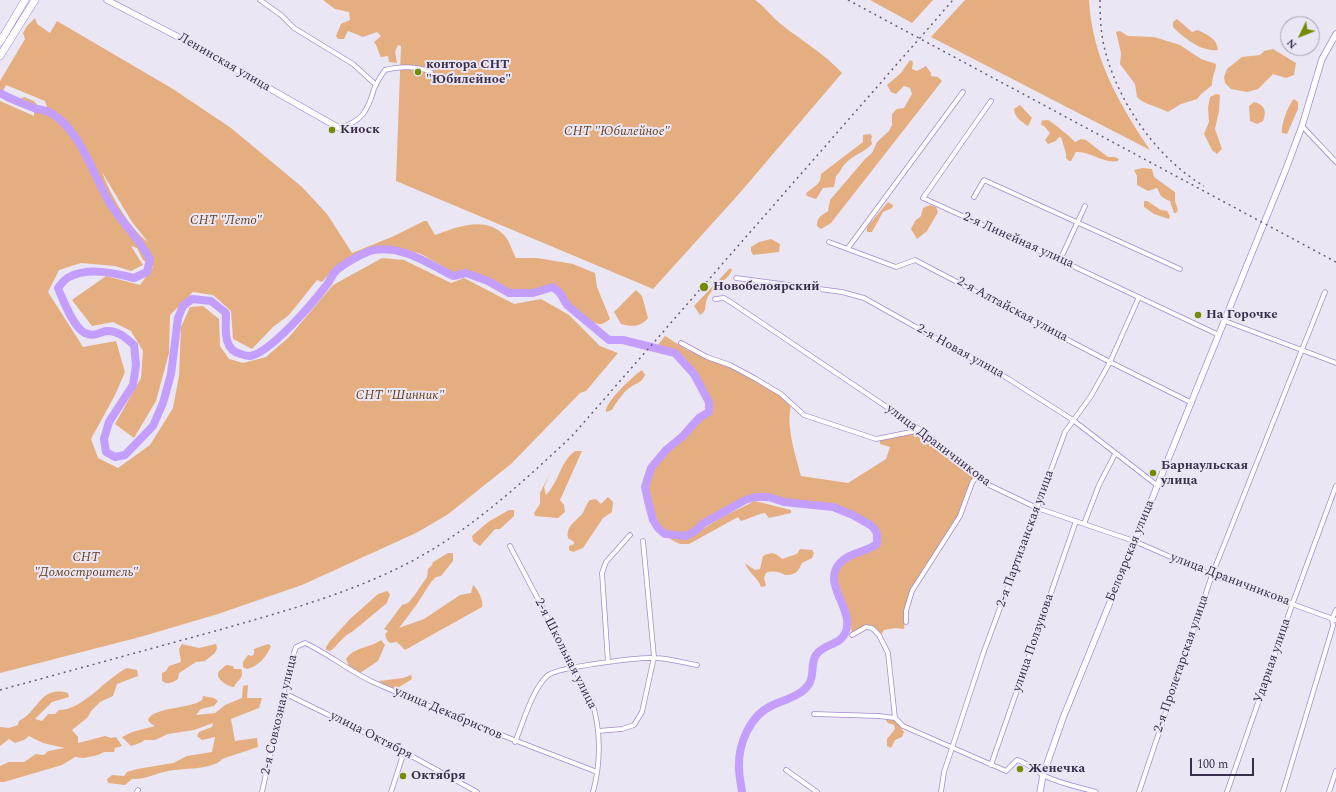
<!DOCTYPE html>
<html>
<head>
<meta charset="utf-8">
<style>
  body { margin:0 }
  #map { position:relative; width:1336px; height:792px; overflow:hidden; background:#ebe6f4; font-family:Spectral,serif }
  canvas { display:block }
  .north { position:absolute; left:1280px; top:16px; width:40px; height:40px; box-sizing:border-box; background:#ebe6f4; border:1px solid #a49db0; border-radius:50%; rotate:227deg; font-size:11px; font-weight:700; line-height:16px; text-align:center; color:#3a2f4b }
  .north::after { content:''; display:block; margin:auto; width:14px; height:18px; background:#738c02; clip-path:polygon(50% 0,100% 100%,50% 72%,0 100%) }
  .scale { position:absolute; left:1190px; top:758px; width:64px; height:18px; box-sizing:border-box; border:2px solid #3a2f4b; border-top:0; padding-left:5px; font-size:12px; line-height:14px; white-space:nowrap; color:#3a2f4b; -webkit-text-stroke:3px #ebe6f4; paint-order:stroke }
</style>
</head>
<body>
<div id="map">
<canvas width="1336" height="792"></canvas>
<div class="north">N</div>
<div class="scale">100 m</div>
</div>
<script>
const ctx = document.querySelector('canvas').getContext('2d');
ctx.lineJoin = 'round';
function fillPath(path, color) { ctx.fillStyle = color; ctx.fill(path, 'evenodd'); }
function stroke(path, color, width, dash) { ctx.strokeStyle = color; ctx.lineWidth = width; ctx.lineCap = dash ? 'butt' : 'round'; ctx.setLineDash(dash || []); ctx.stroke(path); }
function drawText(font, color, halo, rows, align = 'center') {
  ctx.font = font + ' Spectral,serif'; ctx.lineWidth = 4; ctx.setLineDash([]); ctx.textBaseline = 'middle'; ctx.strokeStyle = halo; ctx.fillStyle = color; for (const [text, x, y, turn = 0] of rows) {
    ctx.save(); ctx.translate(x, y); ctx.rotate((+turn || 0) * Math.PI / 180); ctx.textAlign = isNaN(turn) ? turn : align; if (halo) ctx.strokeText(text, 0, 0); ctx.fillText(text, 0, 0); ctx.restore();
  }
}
const green = new Path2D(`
  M323 0H755C765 7 772 17 782 25 802 41 825 54 842 73L738 195 653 289 396 181 401 46 398 45 395 52 397 63 389 62 388 56 381 57C378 52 378 47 374 42L381 36 377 32 363 37 348 31 344 39H338L336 36 341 24 350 20 349 12 335 9Z
  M870 0H933L912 23Z
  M965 0H1089C1092 57 1119 104 1150 150L931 37Z
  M35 18 37 24 50 33 57 21 173 89 231 128 302 187 327 214 352 253 394 236 424 221H427L435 235C457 227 486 215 505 236 510 242 512 251 516 258H537L573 264 595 273 597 287 610 319C606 322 602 325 598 324 588 321 574 312 567 305 562 300 559 293 553 287L533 293H509L488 281 466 273 453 272 421 254 401 248 379 246 331 272 322 282 317 280 289 315 273 327 252 349 233 339 231 311 213 295 193 292 170 315 169 353 156 401 134 438 115 424 141 378 143 351 131 331 113 322 92 326 72 300 106 276 140 285 153 267 143 260 137 248 131 246 143 265 131 271 115 266 81 263 59 270 48 292 83 347 116 341 125 372 115 395 91 439 98 458 118 468 150 445 173 408 179 376 181 327 190 307 203 306 219 319 220 346 229 359 243 363 266 357 289 337 333 285 382 258 404 260 451 283 464 278 514 304 541 299 569 315 600 346 618 353 586 391 580 393 511 464 447 515 416 533 302 585 218 614 140 637 0 673V101L34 116V112L6 101 4 98 10 94 20 99 24 97 34 101 39 107H47L45 101 6 85 0 97V81L25 39 23 33 27 26ZM102 172 132 222 148 242C129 228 110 194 102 172Z
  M1177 19 1192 32 1198 30C1207 35 1217 38 1218 50 1201 52 1184 38 1173 27V22Z
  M1120 31 1128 36 1154 37 1180 45 1201 59 1216 64C1216 72 1212 75 1212 85 1207 90 1201 93 1197 99L1181 104 1168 112C1157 106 1145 105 1137 97L1135 84 1120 64 1121 53 1116 32Z
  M1273 49 1296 63 1294 75 1286 78 1273 74 1258 89 1247 92 1231 89 1225 83 1224 77 1227 69 1242 57 1260 55 1264 51Z
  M910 60 913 62 912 69 917 71 926 66 931 73V76L938 77 942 81 831 223 821 229 817 226C817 217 821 216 828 211L830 200 865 159 872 153 877 142 889 131 892 125V114L897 109 904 108 912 94 910 88 904 86 896 94 891 92 887 85 901 73Z
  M1216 94 1220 95 1219 111 1215 129 1222 149 1217 154 1212 150 1204 134 1209 122 1208 108 1210 97Z
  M1294 99 1298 102V109L1287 134 1282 133C1281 125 1288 105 1294 99Z
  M1254 102C1265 105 1267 111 1263 121L1257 124 1250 121 1249 106Z
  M1020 105 1032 118 1028 126C1022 122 1014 117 1014 109Z
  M1042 120C1044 121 1046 120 1048 120 1051 121 1073 139 1075 142L1081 139 1086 140 1108 157H1115L1119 159 1118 161C1103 164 1091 151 1076 152L1071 161H1069L1066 158V153L1061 137 1058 138 1056 141 1048 144 1045 140 1050 133 1044 126 1041 125Z
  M870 134 872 136 871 140 872 144C865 152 853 155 846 163 841 167 841 172 836 176L834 187 823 188 816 199 807 196 806 193C814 186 821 185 821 174L863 142V135Z
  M1143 168 1152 169 1154 177 1175 192V201L1178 210 1176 213H1174L1170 201C1159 196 1162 197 1157 188L1148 191 1137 185V176L1134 170Z
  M1144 201H1147L1161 210 1167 211 1170 216 1169 219 1154 214 1144 207Z
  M888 202 893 205 892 208 883 212 872 232H867V227Z
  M930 205 936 207 938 212 927 231 917 239 911 229 915 221 921 216 923 208Z
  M771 239 780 244 779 252 753 255 751 251V247L759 242Z
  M730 268 732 270C728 281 712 286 707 299 704 306 708 310 700 315L694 306Z
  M636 290 642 296 648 318C641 327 632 327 621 324L614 312Z
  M665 336 687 350 730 365 756 379 791 404C786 428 795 453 801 476L848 483 886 459 890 447 880 444V439L921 430 976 477 964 507 912 591 906 611 904 629 895 628 884 630 881 635 866 627 852 635C851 628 850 620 847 614 839 594 824 571 848 556 857 551 868 551 877 544 877 537 878 532 873 527 867 520 841 509 832 507 823 506 814 507 805 506 785 503 765 493 746 500 732 505 718 515 706 522 699 526 694 534 686 536 682 537 669 535 665 534 655 530 643 495 646 485 649 472 656 461 665 451 671 444 710 412 710 408 710 395 693 373 686 362V359L677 351 658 345Z
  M642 370 645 375C641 384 635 383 628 389 624 392 614 405 612 410L606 412C604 403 634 375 642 370Z
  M575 451H582L560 500 564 505 565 512 558 518 535 516 534 513 540 504V493L550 473 544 487 546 495C559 482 560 462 575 451Z
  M608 497 613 502 612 512 603 518 583 548 573 552 569 550V546L574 544V542L568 538C566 526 575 522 582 514 585 510 586 504 590 500L596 499 601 504Z
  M755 501 791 510V513L769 518 765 513C756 514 750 519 741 521L738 517 689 544H680L670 539 675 537 687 539 722 517Z
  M509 510H514V516L500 529H495L480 546 473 541 472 536 488 522Z
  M800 549 812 550 814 553 812 558 802 563C798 572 795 575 785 575 780 572 772 570 766 573L764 578 766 586 761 587C758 577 748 573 745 563L755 570 760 569 763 556C771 552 775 552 782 559L797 554Z
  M448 553H453V561L441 576 436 577 431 582 417 604 399 628 424 619 460 595 471 593 473 585C478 589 484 601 482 607L405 650 397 642 390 643 387 640 385 634 388 631 384 629 402 605 408 603 414 596 427 577 428 569 432 565 433 562Z
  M387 591 390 594 387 603 352 632C342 636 338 646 330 651L326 650V647L330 641 350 619 378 594Z
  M381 640 385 645 378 661 360 673 349 666 346 659C354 647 370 648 381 640Z
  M182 644 199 648 216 644 217 648 215 653 205 661 196 662 179 673 178 679C172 683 168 685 162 681V673L166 671 169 666 181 662 179 649Z
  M268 644 271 646C267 656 258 667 247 669L243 667V662L248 655 252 656 254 654V649Z
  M226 665 233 666 234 669H241C245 678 237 680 234 687 229 687 217 680 218 674 218 671 224 667 226 665Z
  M127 668 137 670 138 676 117 684 113 696 100 702 91 711 88 717 72 730 78 737V743L105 736 111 738 116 737 122 746 115 748 114 752H104L98 755 84 758 75 757 62 765 4 782H0V766L9 762H24L36 754 44 755 48 751 65 748 43 743 29 736 24 740 15 743 9 739 0 746V727L9 728 18 725 19 721C39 711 40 685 68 693L69 697 52 702 35 719 42 721 48 714H55L59 710C83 710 105 679 127 668Z
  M411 675 412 679 396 689 382 684 379 681 403 678Z
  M248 685 247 698H262L259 708 231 719 235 741 257 738 258 747 222 759C214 770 182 768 168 771 156 773 145 780 132 779L125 785 108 783 107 779 112 775 124 776 127 772 137 769 173 763 187 756 212 752 215 737 202 740 197 736 199 732 212 727 213 723 194 730 168 734 155 740H145L140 743 131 746 122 737 132 732 155 726 150 723 148 720C152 707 191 709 202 700L203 696 214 698 218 701 214 706 201 709 196 715 215 713 225 705 242 698 243 686Z
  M889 718 895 720 904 732 902 737 895 740 891 748 887 746V739L895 729 894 725 888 723 885 719Z`);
const river = new Path2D(`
  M0 93C12 100 24 104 37 109 41 110 47 110 51 113 80 130 93 174 109 202 121 222 139 238 150 259L147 272 134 278C114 273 89 267 69 277 65 279 61 284 58 288 63 300 73 327 85 333 94 337 98 333 106 331 118 330 126 338 134 345L136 365 133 385 109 422 104 439 106 452 115 457 125 455 153 426 163 403 171 374 178 318 183 306 192 299 211 301 226 313C226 327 222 350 241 354 243 355 247 356 250 356 270 353 312 304 325 287 329 283 331 277 335 272 341 265 366 251 374 250 402 245 429 264 453 276L466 273 488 281 509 293H533L553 287 560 293 567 305 609 340H623L675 353 694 374 709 402V412L699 418 683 436 666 450 651 468 645 487 648 501 653 520 658 528 665 534 686 536 695 531 704 523 745 500 756 497H769L784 502 833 507 853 515 872 526 877 533V544C865 553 850 552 840 563 821 584 854 608 846 631 841 646 824 643 816 655 810 663 815 675 809 684 801 696 786 699 773 705 750 715 738 744 739 768 739 776 741 784 742 792`);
const street = new Path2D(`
  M260 0 281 15 294 28 353 64 376 85
  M991 101 923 198 1060 260 1219 335
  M1302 126 1336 162
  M339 128C362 122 368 110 374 89 376 83 381 76 385 70 398 66 418 66 431 72
  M974 197 984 180 1180 269
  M829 242 896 267 915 260 1110 362 1192 403
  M848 248 963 92
  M1060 260 1085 206
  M736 278 842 292 864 298 1007 378 1073 420 1158 486
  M715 299 724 298 738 307 921 430 952 454 976 477 989 485 1037 508 1134 541 1212 575 1336 620
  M1225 321 1336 363
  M681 343 707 357 730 365 756 379 781 394 804 415 876 439 921 430
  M1084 524 1099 485 1115 454
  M510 546 592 702C601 730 601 763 593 792
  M906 622V611L912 591 960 516 972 483 976 477
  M852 635 866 627 872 628 879 635 888 653 895 718
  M608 662 602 573 606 562 630 535
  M284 693 404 752 477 792
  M814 714 879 716 895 718 903 726 1006 771 1017 760C1029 763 1034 771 1045 776 1061 784 1079 787 1096 792
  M598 731 622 729 634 725 642 712 654 657 643 541
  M515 742C523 723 532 690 547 676 556 667 640 657 655 658 669 658 683 663 697 665
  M991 765 1076 521
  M786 770 817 792
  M137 792 138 790
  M262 792 290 664 296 647 305 643C329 654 349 671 373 682 447 715 522 743 597 772
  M391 792 404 752
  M941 792 944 772 983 654 1065 432 1091 396 1110 362 1139 297
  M1139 792 1212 575 1325 292
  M1227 792 1292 605 1336 486
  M1283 792 1333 626 1332 619 1336 610
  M1329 792 1336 771`);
const secondary = new Path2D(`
  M107 0 186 41 339 128
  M1040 792 1043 775 1063 718 1286 169 1302 126 1322 59 1336 34`);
const highway = new Path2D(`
  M0 42 25 0
  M0 56 35 0`);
const rail = new Path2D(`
  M848 0 1336 262
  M1100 0C1100 18 1101 37 1106 54 1120 105 1158 159 1204 186
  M0 690C73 670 146 650 219 630 285 611 352 593 414 560 473 528 523 482 572 436L953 0`);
const markers = [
  [418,72,4,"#738c02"],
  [332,130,4,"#738c02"],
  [704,287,5,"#738c02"],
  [1198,315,4,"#738c02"],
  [1153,473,4,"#738c02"],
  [1020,769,4,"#738c02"],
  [403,776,4,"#738c02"]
];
const streetNames = [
  ["Ленинская улица",224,63,30],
  ["2-я Линейная улица",1018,241,24],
  ["2-я Алтайская улица",1012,310,28],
  ["2-я Новая улица",960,352,29],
  ["улица Драничникова",938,446,37],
  ["2-я Партизанская улица",1026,539,-70],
  ["Белоярская улица",1131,551,-68],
  ["улица Драничникова",1230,580,21],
  ["улица Ползунова",1034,643,-71],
  ["2-я Школьная улица",565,654,63],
  ["Ударная улица",1273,661,-71],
  ["2-я Пролетарская улица",1182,664,-71],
  ["улица Декабристов",448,714,23],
  ["2-я Совхозная улица",280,715,-77],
  ["улица Октября",371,736,27]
];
const poiNames = [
  ["контора СНТ",426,65],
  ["\"Юбилейное\"",426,80],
  ["Киоск",340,130],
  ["Новобелоярский",713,287],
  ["На Горочке",1206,315],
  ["Барнаульская",1161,466],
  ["улица",1161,481],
  ["Женечка",1028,769],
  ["Октября",411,776]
];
const parkNames = [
  ["СНТ \"Юбилейное\"",617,132],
  ["СНТ \"Лето\"",226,221],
  ["СНТ \"Шинник\"",400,396],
  ["СНТ",86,558],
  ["\"Домостроитель\"",86,573]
];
fillPath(green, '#e5ae80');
stroke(river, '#c39efd', 8);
stroke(street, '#a48bcd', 5.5);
stroke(secondary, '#a48bcd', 7);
stroke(highway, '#a48bcd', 8);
stroke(street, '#fff', 4);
stroke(secondary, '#fff', 5.5);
stroke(highway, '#fff', 7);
stroke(rail, '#685f77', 1.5, [2, 4]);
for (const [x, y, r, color] of markers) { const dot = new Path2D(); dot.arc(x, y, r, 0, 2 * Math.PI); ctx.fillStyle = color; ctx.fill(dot); stroke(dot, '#ebe6f4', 1.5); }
drawText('13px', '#3a2f4b', '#ebe6f4', streetNames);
drawText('bold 13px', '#3a2f4b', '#ebe6f4', poiNames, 'left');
drawText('italic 13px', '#664323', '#ebe6f4', parkNames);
</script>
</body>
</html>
